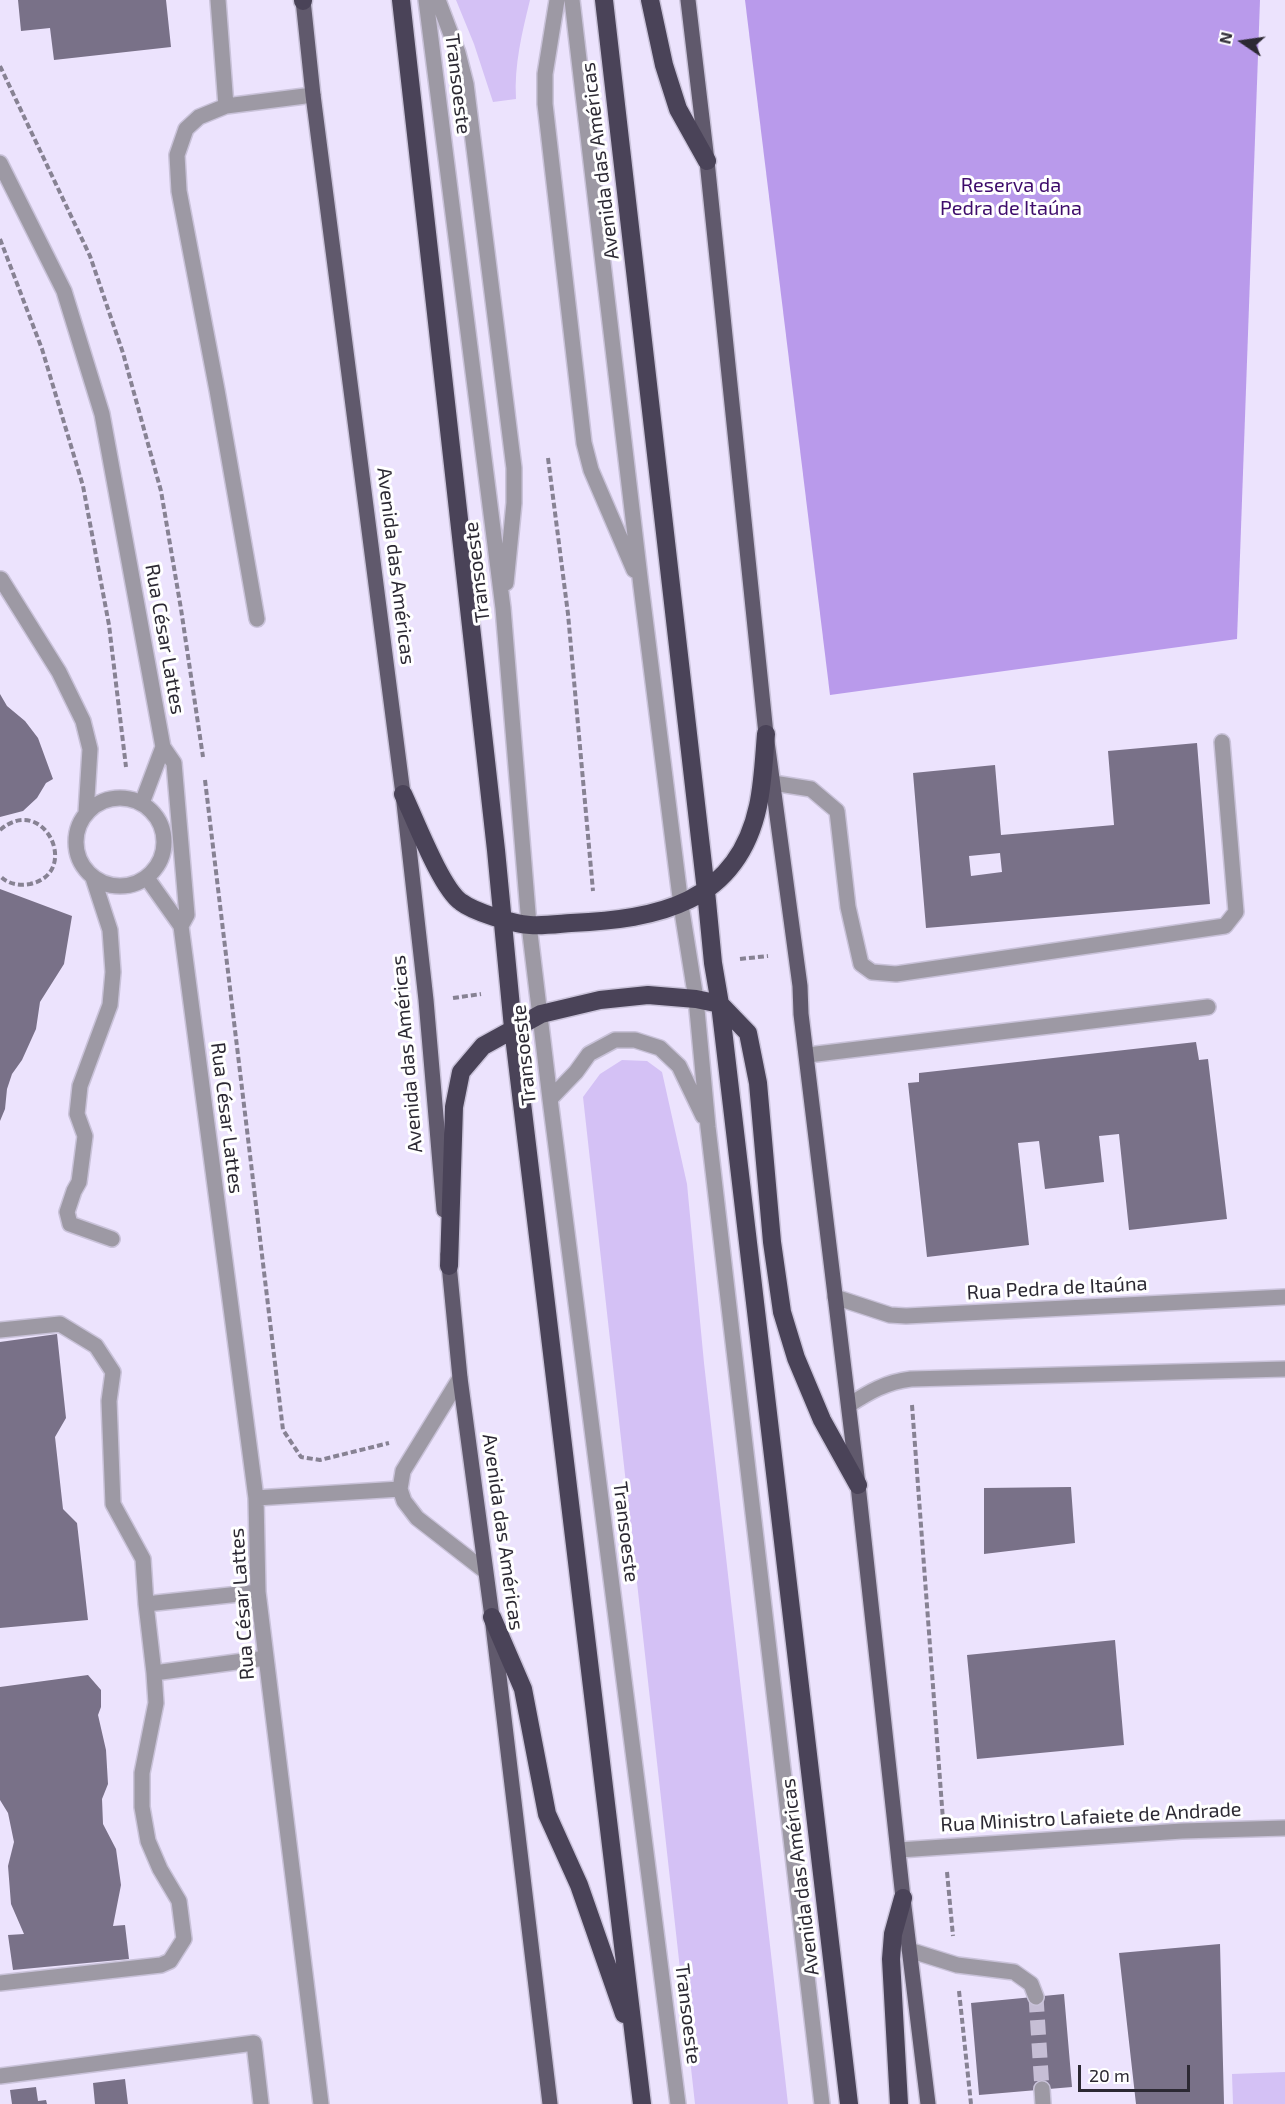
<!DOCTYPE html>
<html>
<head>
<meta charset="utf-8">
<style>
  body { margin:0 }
  #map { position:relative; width:1285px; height:2104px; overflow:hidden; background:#ece3fd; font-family:"Exo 2",sans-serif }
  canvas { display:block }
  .north { position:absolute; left:1213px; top:12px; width:60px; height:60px; -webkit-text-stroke:4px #fff; paint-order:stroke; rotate:283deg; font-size:16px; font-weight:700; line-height:24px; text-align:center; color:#2c2933 }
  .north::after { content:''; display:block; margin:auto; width:21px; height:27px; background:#2c2933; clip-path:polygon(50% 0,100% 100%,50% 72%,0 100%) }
  .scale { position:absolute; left:1078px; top:2065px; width:112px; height:27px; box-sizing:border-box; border:3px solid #2c2933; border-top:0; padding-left:8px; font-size:18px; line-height:21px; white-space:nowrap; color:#2c2933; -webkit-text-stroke:4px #fff; paint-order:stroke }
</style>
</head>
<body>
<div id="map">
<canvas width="1285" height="2104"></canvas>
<div class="north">N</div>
<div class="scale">20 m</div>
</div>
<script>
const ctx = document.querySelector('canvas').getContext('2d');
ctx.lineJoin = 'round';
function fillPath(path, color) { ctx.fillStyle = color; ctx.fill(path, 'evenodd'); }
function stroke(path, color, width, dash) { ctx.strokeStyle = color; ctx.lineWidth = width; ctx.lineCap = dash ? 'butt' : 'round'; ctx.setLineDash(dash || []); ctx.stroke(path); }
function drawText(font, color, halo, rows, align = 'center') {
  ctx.font = font + ' "Exo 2",sans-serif'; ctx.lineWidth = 6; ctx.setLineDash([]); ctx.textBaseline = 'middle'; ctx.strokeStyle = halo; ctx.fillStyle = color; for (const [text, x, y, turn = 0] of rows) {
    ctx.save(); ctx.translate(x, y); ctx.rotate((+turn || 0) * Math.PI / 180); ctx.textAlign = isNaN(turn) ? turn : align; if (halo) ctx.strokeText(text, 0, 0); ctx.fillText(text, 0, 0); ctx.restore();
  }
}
const green = new Path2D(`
  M456 0H530C522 33 514 65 516 99L493 102 474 44Z
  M622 1060 647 1061 662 1072 687 1184 704 1363 788 2104H695L583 1097 600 1074Z
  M1285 2072V2104H1233L1232 2074Z`);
const forest = new Path2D(`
  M745 0H1260L1237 639 830 695Z`);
const building = new Path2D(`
  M18 0H166L171 47 54 60 50 28 21 31Z
  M0 694 7 706 25 721 38 738 53 779 46 783 37 798 23 811 0 817Z
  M1197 743 1210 904 926 928 913 773 995 765 1001 835 1114 825 1108 751ZM1000 853 1002 872 971 876 969 856Z
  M0 889 72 916 64 964 40 1002 36 1029 22 1060 12 1074 7 1089 5 1109 0 1121Z
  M1196 1042 1199 1060 1208 1059 1227 1219 1129 1230 1119 1134 1099 1136 1104 1182 1045 1189 1039 1141 1018 1143 1029 1245 927 1257 908 1083 919 1082V1073Z
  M57 1334 66 1418 55 1437 63 1509 77 1523 88 1620 0 1628V1342Z
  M1071 1487 1075 1543 984 1554V1488Z
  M1115 1640 1124 1745 977 1759 967 1655Z
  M88 1675 101 1690V1707L98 1715 106 1750 108 1784 102 1799 103 1824 116 1849 121 1885 113 1926 125 1925 129 1959 13 1970 8 1935 24 1934 11 1904 8 1866 14 1842 8 1813 0 1800V1687Z
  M1220 1944 1224 2104H1136L1119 1953Z
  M1064 1994 1072 2087 979 2095 971 2003Z
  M125 2079 128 2104H95L93 2083Z
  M36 2087 38 2101 46 2100 47 2104H12L10 2090Z`);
const minorTunnel = new Path2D(`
  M1036 1997 1042 2089`);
const path = new Path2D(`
  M0 66 90 256 123 353 161 491 181 609 203 757
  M0 239 42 349 83 486 109 625 126 767
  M548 458 568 614 593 891
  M205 780 283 1430 301 1457 320 1460 389 1443
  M0 830C44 792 82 873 30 884 19 886 8 884 0 876
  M740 959 768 956
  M453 998 481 994
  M912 1405 943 1820
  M947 1872 953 1936
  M959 1991 971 2104`);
const minor = new Path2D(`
  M218 0 226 106
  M426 0 503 608 529 925 550 1099 678 2104
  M438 0 458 53 466 84 514 468V503L506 583
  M557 0 545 74V104L584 443 591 470 634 570
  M572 0 641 586 681 905 696 999 708 1127 822 2104
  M0 163 64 291 102 414 163 747 174 763 187 915 181 926 256 1498 258 1592 321 2104
  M1 579 59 672 83 721 90 749 86 813
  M257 619 217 390 179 191 177 155 186 129 199 117 226 106 313 95
  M773 783 811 789 837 811 848 907 861 964 872 972 896 974 1225 926 1236 912 1222 742
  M76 842a44 44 0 1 1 88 0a44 44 0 1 1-88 0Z
  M142 803 163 747
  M93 878 110 930 113 972 110 1005 80 1086 77 1114 85 1136 79 1182 74 1191 67 1212 70 1224 112 1239
  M147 878 181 926
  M808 1055 1208 1007
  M550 1099 576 1072 589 1054 615 1040H635L660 1048 679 1066 703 1116
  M835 1297 890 1315 906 1316 1285 1297
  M0 1330 60 1324 96 1346 113 1372 109 1401 113 1504 143 1559 146 1604
  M460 1378 403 1471 400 1489 404 1501 417 1518 485 1571
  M849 1405C869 1392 886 1382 911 1379L1285 1369
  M256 1498 400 1489
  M258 1592 146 1604 154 1673 266 1658
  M899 1850 1182 1831 1285 1828
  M909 1950 957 1965 1014 1972 1031 1984 1036 1997
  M0 1983 161 1965 170 1961 184 1939 179 1901 160 1869 148 1841 142 1807V1773L156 1703 154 1673
  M0 2076 254 2043 261 2104
  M1042 2089 1043 2104`);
const major = new Path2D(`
  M303 0 313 95 403 794 426 1000 444 1210
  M688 0 707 161 766 734 800 986 801 1014 858 1485 903 1898 928 2104
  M448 1254 460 1378 492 1617 550 2104`);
const highway = new Path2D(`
  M401 0 496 850 513 1028 642 2104
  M604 0 706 891 713 963 720 1004 849 2104
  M650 0 664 65 678 109 707 161
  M303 1V0
  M403 794C415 819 441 888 461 902 474 912 513 924 530 925 543 926 558 924 571 923 657 919 737 904 758 806 763 783 764 757 766 734
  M449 1266 454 1107 461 1072 483 1046 541 1014 600 1000 648 995 696 999 720 1004 748 1033 758 1083 772 1242 782 1312 796 1358 822 1420 858 1485
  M492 1617 523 1689 547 1814 579 1885 624 2014
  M899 2104 891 1959 893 1934 903 1898`);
const streetNames = [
  ["Transoeste",458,84,83],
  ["Avenida das Américas",600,161,-97],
  ["Avenida das Américas",396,566,83],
  ["Transoeste",477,572,-97],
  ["Rua César Lattes",165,639,80],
  ["Avenida das Américas",407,1054,-95],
  ["Transoeste",524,1055,-96],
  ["Rua César Lattes",227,1118,83],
  ["Rua Pedra de Itaúna",1057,1288,-3],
  ["Avenida das Américas",503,1532,82],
  ["Transoeste",626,1532,83],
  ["Rua César Lattes",242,1604,-94],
  ["Rua Ministro Lafaiete de Andrade",1091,1817,-3],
  ["Avenida das Américas",800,1877,-97],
  ["Transoeste",688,2014,83]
];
const parkNames = [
  ["Reserva da",1011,185],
  ["Pedra de Itaúna",1011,208]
];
fillPath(green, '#d4c1f5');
fillPath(forest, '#b99aeb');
fillPath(building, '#797188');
stroke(minorTunnel, '#c6bed5', 15, [15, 8]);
stroke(minor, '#c9c2d9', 18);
stroke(major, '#c9c2d9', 18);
stroke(highway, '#c9c2d9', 21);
stroke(path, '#878293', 4, [6, 3]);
stroke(minor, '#9d99a4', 15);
stroke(major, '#60596c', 15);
stroke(highway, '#4a4358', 18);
drawText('20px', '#2c2933', '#fff', streetNames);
drawText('20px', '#3e0c6b', '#fff', parkNames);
</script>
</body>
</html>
